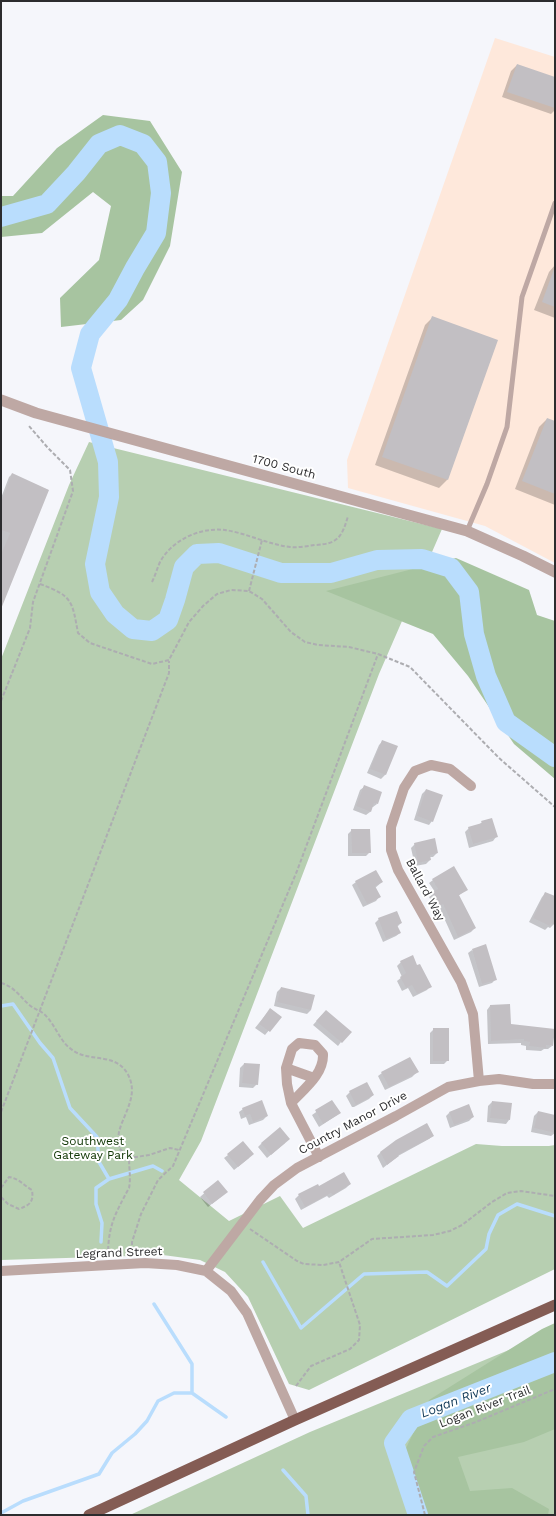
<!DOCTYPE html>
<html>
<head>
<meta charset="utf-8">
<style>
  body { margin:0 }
  #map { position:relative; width:556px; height:1516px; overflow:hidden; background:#f5f6fb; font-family:"Work Sans",sans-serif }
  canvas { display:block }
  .frame { position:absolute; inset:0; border:2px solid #2c2c2e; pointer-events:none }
</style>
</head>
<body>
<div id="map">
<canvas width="556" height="1516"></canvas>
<div class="frame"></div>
</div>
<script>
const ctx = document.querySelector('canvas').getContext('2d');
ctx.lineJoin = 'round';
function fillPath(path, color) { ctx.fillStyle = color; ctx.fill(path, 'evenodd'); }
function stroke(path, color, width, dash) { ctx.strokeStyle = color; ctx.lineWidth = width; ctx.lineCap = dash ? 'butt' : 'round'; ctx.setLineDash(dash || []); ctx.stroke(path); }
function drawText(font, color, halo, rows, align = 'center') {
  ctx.font = font + ' "Work Sans",sans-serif'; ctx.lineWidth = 4; ctx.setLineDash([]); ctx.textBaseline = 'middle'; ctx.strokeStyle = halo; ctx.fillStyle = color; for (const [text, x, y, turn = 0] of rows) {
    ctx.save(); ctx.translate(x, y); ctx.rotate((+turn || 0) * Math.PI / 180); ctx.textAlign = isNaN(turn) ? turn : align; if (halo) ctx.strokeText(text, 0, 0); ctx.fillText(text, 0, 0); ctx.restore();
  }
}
const industrial = new Path2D(`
  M495 38 555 57V563L485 526 348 488 347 460Z`);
const green = new Path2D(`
  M89 442 442 529 379 674 201 1141 179 1180 229 1221 280 1196 303 1228 476 1144 502 1146H549L555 1145V1269L309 1390 289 1384 248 1297 225 1272 200 1260 163 1255 1 1260V659L69 485Z
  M555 1331V1515H130L310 1432Z`);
const forest = new Path2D(`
  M103 115 150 121 182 172 170 246 143 300 121 320 61 327 60 298 99 260 111 206 93 192 42 233 1 237V196H13L57 148Z
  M456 558 529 590 537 615 555 621V779L514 744 468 676 433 634 326 591Z
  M555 1323V1429L524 1442 458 1457 470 1491 512 1488 549 1509 548 1515H412L396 1469 429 1400 542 1329Z`);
const shadow = new Path2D(`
  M517 65 555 78V110L551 114 502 97 511 71Z
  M555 265V318L534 310 549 272Z
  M433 317 447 480 439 488 375 465 425 325Z
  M547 419 555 422V505L515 489 539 427Z
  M12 474 48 490 1 605V498L9 477Z
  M383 741 396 747 385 775 381 779 367 773 379 745Z
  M364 787 377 804 373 807H372L370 812 366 815 353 810 360 790Z
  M426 790 432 821 429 825 414 820 422 794Z
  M482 822 496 837 493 841 469 848 465 832 469 828 478 826Z
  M352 830 370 852 366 856H348V834Z
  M415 844 437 853 433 857H430V860L426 864 415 866 411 848Z
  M433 880 466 890 458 896 475 928 471 932 454 940 439 907 436 909 429 897 435 892 429 883Z
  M356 882H382L375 888 379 897 376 901 363 907 352 885Z
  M546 893 555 897V923L550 928 548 927 545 930 529 922 542 897Z
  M379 919 401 923 397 927 400 933 396 936 383 942 375 923Z
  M472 950 496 979 492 983 479 987 468 953Z
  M401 962 416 966 430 986 427 990 413 997 408 988 402 991 397 981 402 977 397 966Z
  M281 988 311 1010 307 1014 274 1006 277 992Z
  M490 1006 510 1025 552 1046 548 1049H544L541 1051 526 1050V1046L521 1045V1043L488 1044 487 1010Z
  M267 1013 280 1017 265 1035 255 1028Z
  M322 1015 341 1042 338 1046 313 1025Z
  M434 1029 448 1060 444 1064H430V1033Z
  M244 1064 257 1084 253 1088 239 1087 240 1068Z
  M382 1073H416L412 1077 385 1090 378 1076Z
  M350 1092 373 1095 369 1099 354 1107H352L346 1096Z
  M332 1101 340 1113 319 1127 312 1115Z
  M492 1102 509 1120 506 1124 487 1122 488 1106Z
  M243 1109 267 1116 263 1120 249 1125 246 1117 241 1119 239 1112Z
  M538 1112 555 1116V1133L551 1136 531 1132 534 1116Z
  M449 1113 473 1117 469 1121 450 1128 446 1116Z
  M433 1136 429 1139 398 1156 383 1168 377 1156 381 1152Z
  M262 1143H285L267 1158 258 1147Z
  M228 1155 249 1158 234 1170 224 1158Z
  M218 1181 223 1195 208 1207 200 1197Z
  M350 1184 346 1188 329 1198 327 1196 301 1210 295 1199 299 1195 319 1187Z`);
const stream = new Path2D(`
  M1 1006 13 1004 40 1043 53 1058 70 1108 97 1137 99 1162 109 1179 96 1188V1204L102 1223 101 1242
  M109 1179 153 1166 162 1171
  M263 1262 301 1328 364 1274 427 1272 447 1286 486 1249 489 1234 498 1215 517 1204 555 1216
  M154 1304 192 1364V1393
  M283 1470 306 1496 308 1515
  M1 1513 23 1501 99 1474 112 1453 135 1434 147 1421 158 1401 174 1393H192L226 1417`);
const river = new Path2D(`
  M1 217 47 204 76 173 99 144 120 135 143 144 157 162 161 193 156 233 135 268 118 300 90 334 81 368 108 462 109 497 95 564 100 592 115 614 133 629 152 631 168 620 175 600 184 567 197 554 219 553 281 573H331L377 560 422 559 451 568 469 592 474 634 486 676 506 722 555 757
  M418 1515 394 1443 411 1419 555 1362`);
const building = new Path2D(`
  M517 64 555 77V108L507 92Z
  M554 269H555V307L542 302Z
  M432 316 498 340 448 480 382 457Z
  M547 418 555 421V494L522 481Z
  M12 473 49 490 1 609V554L10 533 1 530V502Z
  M382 740 398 746 386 775 370 769Z
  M364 785 382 792 378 804 374 803 371 812 356 806Z
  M426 789 443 795 433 822 417 816Z
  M492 818 498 837 473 844 468 827 482 823 481 821Z
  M351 829H370L371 853H352Z
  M435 838 438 853 430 855 431 860 418 863 414 843Z
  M454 866 468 890 459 895 476 928 458 937 443 904 440 906 432 892 438 889 432 879Z
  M376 870 383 882 375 886 381 897 367 904 355 881Z
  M545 892 555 896V925L551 923 550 926 533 918Z
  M397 911 402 923 397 925 401 933 386 939 378 918Z
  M486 944 497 980 482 984 472 949Z
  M413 955 417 965 420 964 432 987 417 994 412 985 406 988 400 977 406 973 400 961Z
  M281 987 315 995 311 1010 277 1002Z
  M510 1004 511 1024 555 1029 553 1046 546 1045V1048L529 1046 530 1042 524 1041V1039L491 1041 490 1005Z
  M270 1008 282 1017 270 1032 259 1024Z
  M326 1010 352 1032 342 1043 316 1021Z
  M433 1028H449V1061H433Z
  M410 1057 419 1072 389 1087 381 1072Z
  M244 1063 260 1064 258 1085 242 1083Z
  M367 1082 374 1095 356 1105 349 1091Z
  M262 1100 268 1116 253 1122 250 1114 245 1116 242 1108Z
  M332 1100 341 1113 323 1124 315 1110Z
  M492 1101 512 1103 510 1120 490 1118Z
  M469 1104 474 1117 454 1125 449 1112Z
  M538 1111 555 1115V1133L534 1128Z
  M427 1123 434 1136 398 1155 399 1156 387 1165 380 1152 396 1140Z
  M280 1127 290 1139 271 1155 261 1143Z
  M243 1141 254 1154 238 1167 227 1154Z
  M344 1172 351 1184 333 1195 331 1193 305 1207 298 1194 318 1184 319 1186Z
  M218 1180 228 1192 212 1204 203 1192Z`);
const path = new Path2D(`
  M152 582C155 576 157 569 160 562 172 540 200 527 225 530 246 533 270 545 290 547 298 548 307 546 315 545 338 544 342 537 348 516
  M40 584C73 596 72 601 78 633L90 643 152 664 169 660 189 622 203 606 217 594 231 590 249 591 262 599 291 632 305 642 318 645 349 647 378 654 410 667 499 758 555 807
  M249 591 262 540
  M1 701 30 628 33 602 73 491 70 470 48 448 29 426
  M1 983C16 987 21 999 32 1007 37 1010 43 1012 47 1017 56 1027 60 1041 71 1049 89 1064 119 1050 130 1079 137 1098 123 1115 119 1132 118 1137 119 1143 119 1148L129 1158 149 1155 170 1148 179 1150
  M1 1112 169 673V661
  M1 1188 9 1177C20 1179 23 1185 32 1190 34 1203 29 1205 19 1209L8 1204 1 1197
  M250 1229 297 1261 304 1264 323 1265 339 1262 372 1239 433 1235 450 1231 462 1225 492 1202 507 1193 521 1191 555 1196
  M132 1251V1242L141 1214 158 1180 173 1166 297 871 378 654
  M108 1256C108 1226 115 1214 129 1188 131 1179 129 1168 129 1158
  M296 1386 311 1366 350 1349 359 1340 360 1325 339 1262
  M425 1515 414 1472 424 1446 433 1437 476 1422 555 1389`);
const service = new Path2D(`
  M467 531 487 484 507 427 522 297 555 203`);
const minor = new Path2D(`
  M471 786 450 769 431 765 415 771 404 788 391 827V850L398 870 461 982 473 1014 479 1081
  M286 1068 314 1078
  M291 1103 287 1084 286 1068 292 1049 299 1043 315 1045 323 1054C324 1074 304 1089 291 1103L319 1157
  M1 1271 145 1263 177 1265 206 1271 231 1291 247 1313 295 1420
  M206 1271 260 1200 274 1185 297 1168 396 1116 448 1087 479 1081 499 1079 533 1084H555`);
const tertiary = new Path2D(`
  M1 400 36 413 467 531 523 556 555 572`);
const trunk = new Path2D(`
  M89 1515 295 1420 555 1305`);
const streetNames = [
  ["1700 South",284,467,15],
  ["Ballard Way",425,890,62],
  ["Country Manor Drive",353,1123,-28],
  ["Legrand Street",119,1253,-2],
  ["Logan River Trail",485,1407,-21]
];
const parkNames = [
  ["Southwest",93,1141],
  ["Gateway Park",93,1155]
];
const waterNames = [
  ["Logan River",456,1401,-21]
];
fillPath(industrial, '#fee8db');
fillPath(green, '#b7cfb1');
fillPath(forest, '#a7c4a0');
fillPath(shadow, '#0003');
stroke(stream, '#b9ddfd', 3.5);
stroke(river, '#b9ddfd', 20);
fillPath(building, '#c2bfc3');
stroke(path, '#adadb1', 2, [4, 2]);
stroke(service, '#bea8a4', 5);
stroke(minor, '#bea8a4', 10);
stroke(tertiary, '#bea8a4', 11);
stroke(trunk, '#845c54', 11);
drawText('12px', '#2c2c2e', '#fff', streetNames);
drawText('12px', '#0d3401', '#fff', parkNames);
drawText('italic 13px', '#103958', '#fff', waterNames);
</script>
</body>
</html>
